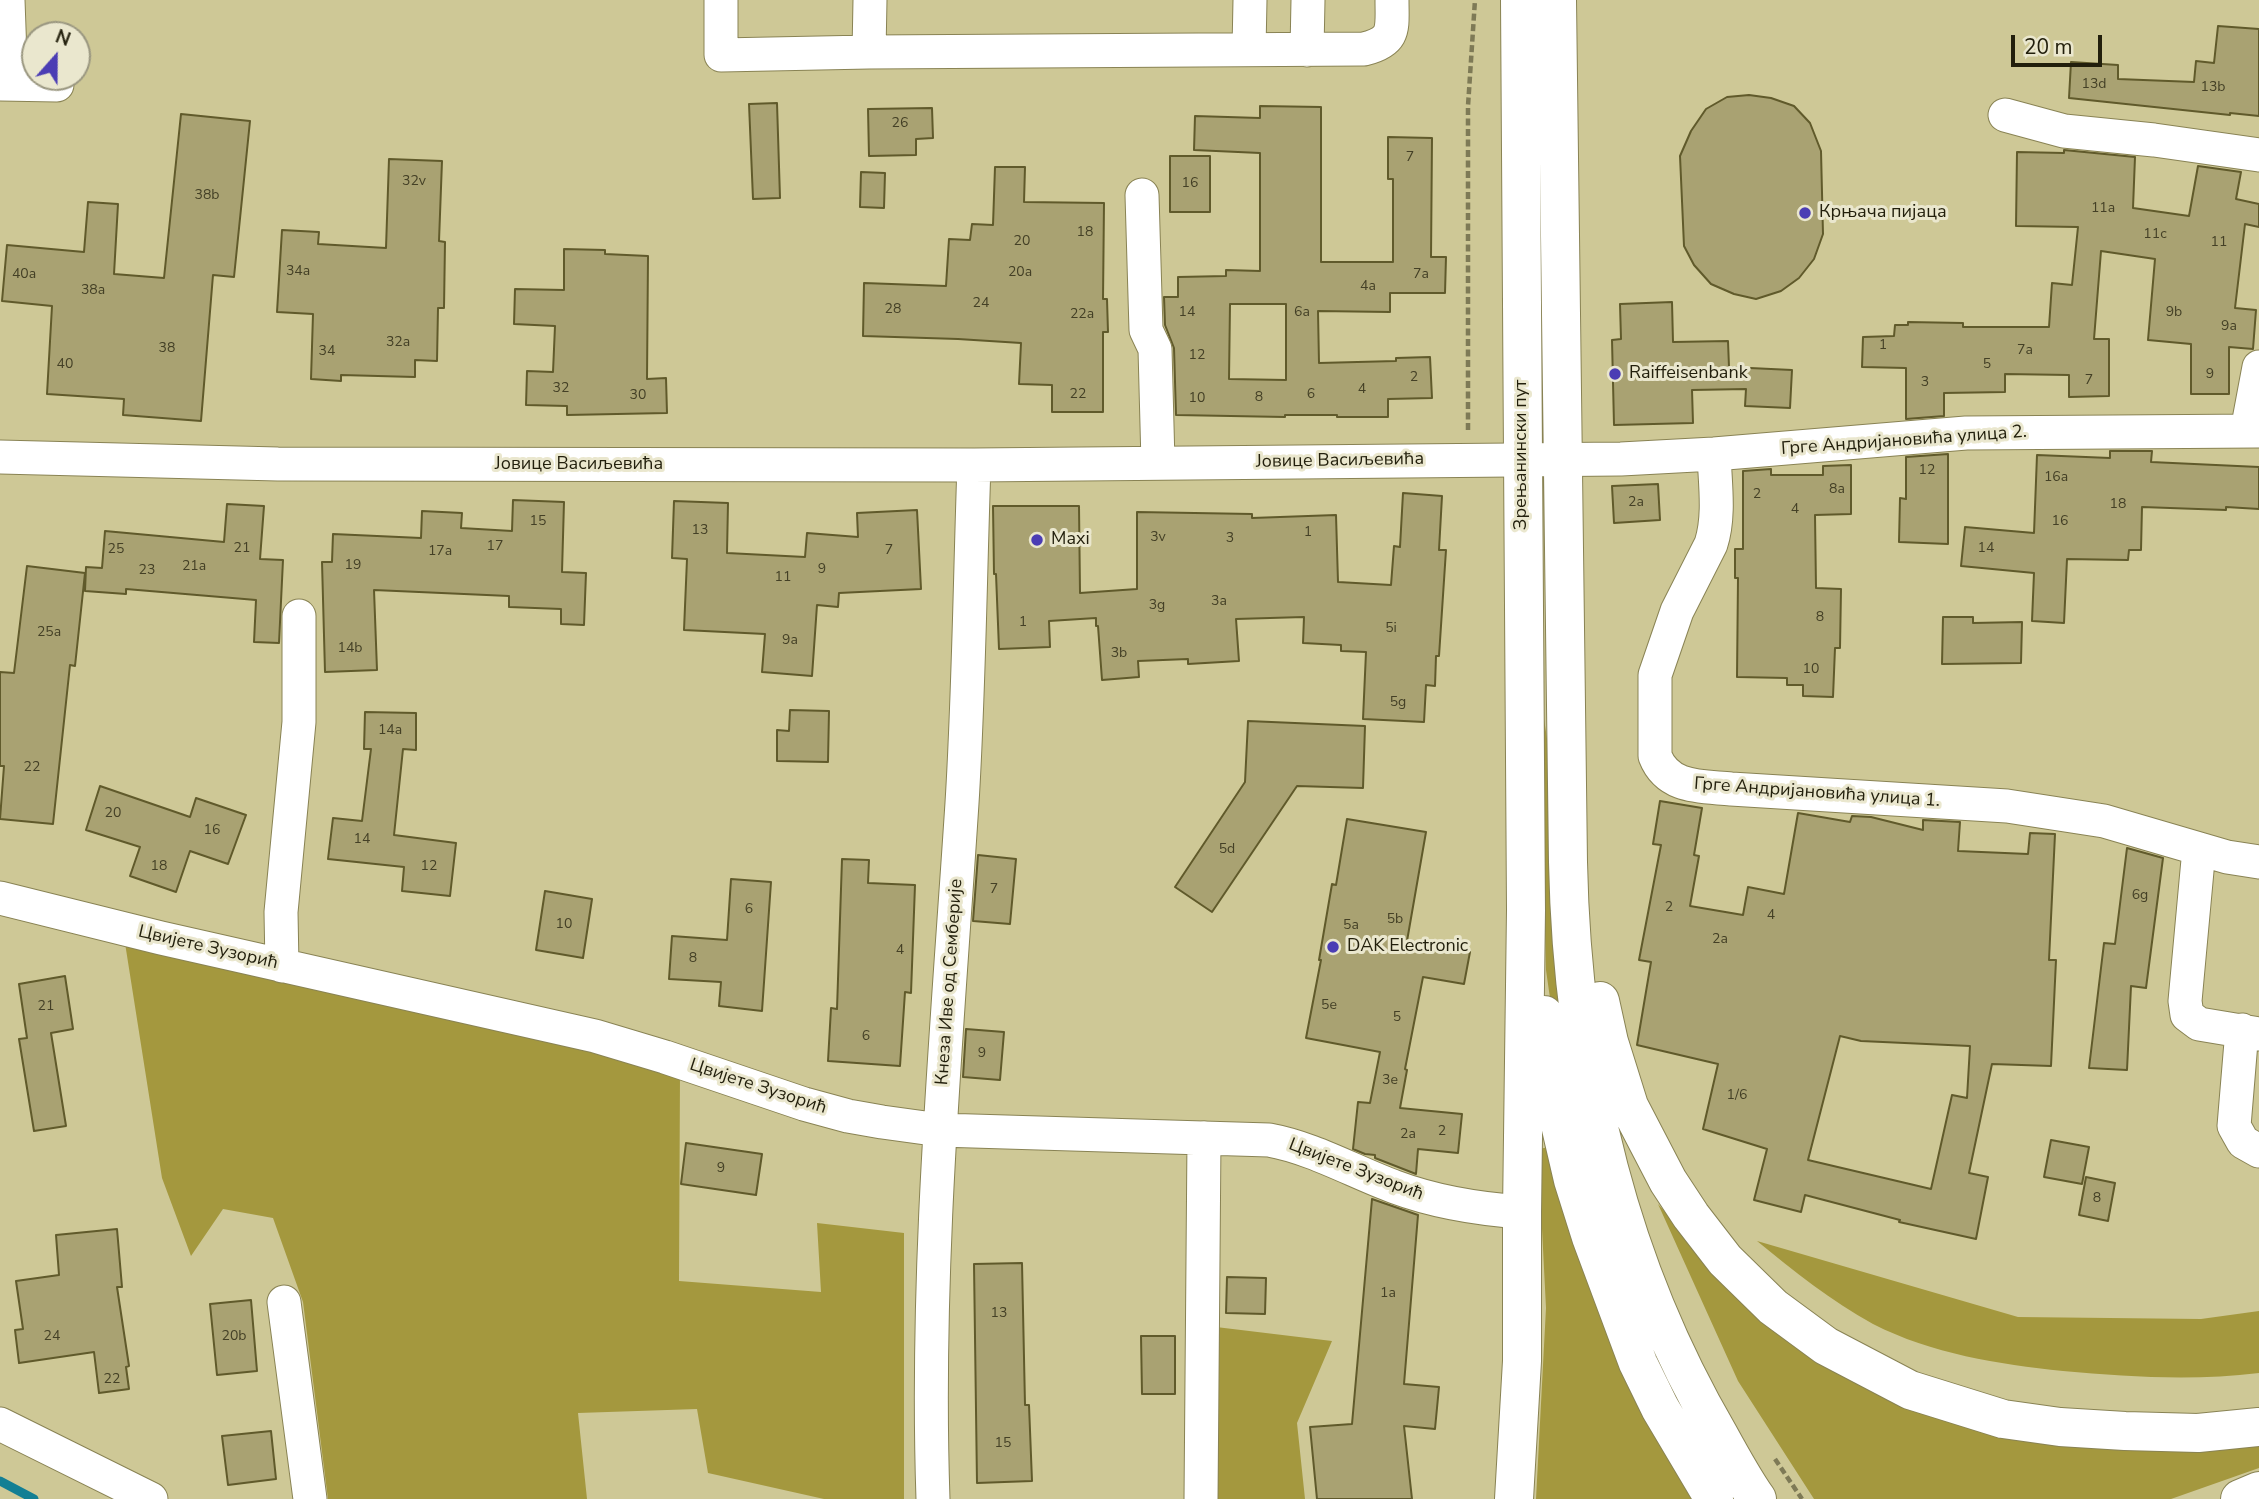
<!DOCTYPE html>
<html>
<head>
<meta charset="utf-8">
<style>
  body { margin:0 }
  #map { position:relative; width:2259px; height:1499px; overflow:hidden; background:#cec896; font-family:"Nunito Sans",sans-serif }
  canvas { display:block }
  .north { position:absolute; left:21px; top:21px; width:70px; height:70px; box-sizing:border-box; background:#eae7ce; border:2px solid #9a9780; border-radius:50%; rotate:21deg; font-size:19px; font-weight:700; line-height:28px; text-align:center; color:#221f0c }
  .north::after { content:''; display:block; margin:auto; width:24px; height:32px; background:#4b3db4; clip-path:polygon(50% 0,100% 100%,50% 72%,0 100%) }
  .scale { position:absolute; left:2011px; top:35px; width:91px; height:32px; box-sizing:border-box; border:4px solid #221f0c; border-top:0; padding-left:9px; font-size:21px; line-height:24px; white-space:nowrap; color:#221f0c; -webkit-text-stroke:5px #eae7ce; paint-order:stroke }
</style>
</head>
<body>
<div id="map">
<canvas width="2259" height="1499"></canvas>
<div class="north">N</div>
<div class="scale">20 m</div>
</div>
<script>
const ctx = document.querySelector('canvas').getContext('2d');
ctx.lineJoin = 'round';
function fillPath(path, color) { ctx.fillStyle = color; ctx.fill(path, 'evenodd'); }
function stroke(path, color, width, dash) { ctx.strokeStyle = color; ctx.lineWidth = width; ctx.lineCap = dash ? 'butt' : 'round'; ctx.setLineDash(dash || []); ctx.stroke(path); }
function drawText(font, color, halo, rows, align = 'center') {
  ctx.font = font + ' "Nunito Sans",sans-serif'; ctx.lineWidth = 6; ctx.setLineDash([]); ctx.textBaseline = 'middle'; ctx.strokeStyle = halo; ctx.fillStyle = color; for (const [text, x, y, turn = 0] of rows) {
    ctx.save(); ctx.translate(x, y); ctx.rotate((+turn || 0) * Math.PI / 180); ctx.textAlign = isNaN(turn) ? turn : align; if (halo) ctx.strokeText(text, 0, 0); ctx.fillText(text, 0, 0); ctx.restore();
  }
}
const green = new Path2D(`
  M1544 719 1548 745 1558 969 1737 1499H1729L1642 1341 1554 1026 1546 970 1540 737Z
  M125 943 680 1073 679 1281 821 1292 817 1223 904 1233V1499H824L708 1473 697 1409 578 1413 587 1499H328L303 1302 273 1218 223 1209 191 1256 162 1178Z
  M1550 1147 1694 1499H1536L1546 1308 1538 1149Z
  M1658 1204 1759 1316 1895 1400 2259 1444V1468L2171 1499H1814L1738 1381Z
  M1757 1241 2018 1317 2201 1319 2259 1311V1373C2194 1381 2128 1377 2063 1371 1998 1364 1932 1354 1873 1324 1831 1301 1794 1271 1757 1241Z
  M1216 1327 1332 1341 1297 1423 1305 1499H1213Z`);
const stream = new Path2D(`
  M0 1481 34 1499`);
const building = new Path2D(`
  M2218 26 2259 29V116L2230 113V115L2069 98 2071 62 2118 65V79L2194 82 2196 61 2214 63Z
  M1749 95 1771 98 1794 106 1810 123 1821 151 1823 234 1814 259 1799 278 1781 291 1756 299 1734 294 1711 284 1694 265 1684 246 1680 156 1691 131 1706 109 1727 97Z
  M777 103 780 198 753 199 749 104Z
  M1260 106 1321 107V262H1393V179H1388V137L1432 138 1431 257H1446L1445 293H1390V312L1318 311 1319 363 1396 361V358L1430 357 1432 398 1388 399V417H1337V415H1285V417L1176 415 1174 348 1165 325 1164 297H1178V277L1226 276V270L1260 271V153L1194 150 1195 116 1260 118ZM1230 304H1286V380L1229 379Z
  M932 108 933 138 916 139V155L869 156 868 109Z
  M181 114 250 121 234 277 213 275 201 421 123 415 124 399 47 394 52 306 2 301 7 245 84 252 88 202 118 204 114 274 164 278Z
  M2064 150 2135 157 2133 208 2189 216 2198 166 2241 172 2236 199 2259 204V227L2245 224 2235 308 2256 310 2253 349 2229 347V394H2191V344L2148 340 2155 259 2101 251 2094 339H2109V396L2069 397V375L2005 374V392L1944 393V416L1906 419V368L1862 367 1863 337 1894 336 1895 325H1908V322L1963 323V327H2049L2052 283 2072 285 2078 227 2016 226 2017 152 2064 153Z
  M1170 156H1210V212H1170Z
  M389 159 442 161 439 241 445 242 444 308H438L437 361 415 360V377L341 375V381L311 379 313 314 277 312 282 230 319 232 318 244 386 248Z
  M995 167H1025L1024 202 1104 203 1103 299H1107L1108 332H1103V412H1052V385L1019 384 1021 343 958 339 863 336 864 283 946 286 949 239 970 240 972 224 993 225Z
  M861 172 885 173 884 208 860 207Z
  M564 249 605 250V254L648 256 647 379 666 378 667 413 567 415V406L526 405 527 371 553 372 555 326 514 324 515 289 564 290Z
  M1672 302 1673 342 1728 341 1729 367 1792 370 1790 408 1745 406 1746 389 1692 390 1693 423 1614 425 1612 340 1621 339 1620 304Z
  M2110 451H2152L2151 462 2259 467V509L2226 507V510L2142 507 2141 550H2129L2128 560 2067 559 2064 623 2032 621 2034 573 1961 566 1965 527 2034 533 2037 455 2110 458Z
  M1948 454V544L1899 542 1900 498 1906 499V457Z
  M1851 465V514L1815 515 1816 588 1841 589 1840 648H1835L1833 697 1803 696V685H1787V678L1737 677 1738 578H1735V549H1743V471L1771 469V475H1823V466Z
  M1658 484 1660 520 1614 523 1612 486Z
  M1403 493 1442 496 1439 550H1446L1439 656H1436L1435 686 1426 685 1424 722 1363 719 1366 652 1341 651V645L1303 643 1304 617 1236 619 1239 661 1188 664V659L1138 661 1139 677 1102 680 1098 626H1096V618L1049 621 1050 647 999 649 996 574H994L993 506H1079L1080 593 1137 589V512L1252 514V518L1336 515 1338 582 1391 585 1394 546 1400 547Z
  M513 500 564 502 562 572 586 573 584 625 561 624V609L509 607V596L374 590 377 670 325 672 322 562H332L333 534 421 538 422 511 462 513 461 528 512 531Z
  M674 501 728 503 727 553 805 557 807 533 858 537 857 513 917 510 921 589 839 593 838 607 817 605 812 676 762 672 765 634 684 630 687 559 672 558Z
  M227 504 264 506 260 559 283 560 279 643 254 642 256 600 126 589V594L85 591 86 567 102 568 105 531 224 542Z
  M27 566 85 573 75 666 70 665 53 824 0 819 4 766H0V672L14 673Z
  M1943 617H1973V623L2022 622 2021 663 1942 664Z
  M790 710 829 711 828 762 777 761V730L789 731Z
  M365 712 416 713V750L403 749 394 835 456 843 450 896 402 891 404 867 328 859 333 818 362 821 371 749H364Z
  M1248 721 1365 726 1363 788 1297 786 1212 912 1175 887 1245 782Z
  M100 786 190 817 196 798 246 815 228 864 190 851 176 892 130 876 140 847 86 830Z
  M1660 801 1702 808 1694 855 1699 856 1690 906 1743 915 1748 887 1784 894 1798 813 1850 822 1852 816 1871 817 1923 830V820L1960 822 1958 851 2028 854 2030 833 2055 834 2049 960H2056L2051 1066 1992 1064 1969 1173 1988 1177 1976 1239 1899 1222 1900 1220 1805 1195 1801 1212 1754 1200 1767 1149 1703 1129 1718 1064 1637 1045 1651 962 1639 960 1661 845 1653 844ZM1840 1036 1861 1041 1970 1046 1967 1098 1952 1095 1931 1189 1808 1160Z
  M1347 819 1426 832 1407 941 1470 952 1464 984 1423 977 1405 1069 1407 1070 1400 1108 1462 1114 1458 1153 1418 1149 1416 1174 1375 1158V1155L1365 1154 1353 1149 1358 1102 1370 1103 1380 1052 1306 1038 1321 960H1319L1332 884 1336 885Z
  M2127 848 2163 858 2146 988 2131 986 2127 1070 2089 1068 2104 943 2115 944Z
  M978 855 1016 859 1010 924 973 921Z
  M842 859 869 860 868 883 915 885 911 993 905 992 900 1066 828 1061 831 1008 837 1009Z
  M731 879 771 882 762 1011 719 1006 721 982 669 979 672 936 727 940Z
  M545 891 592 899 583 958 536 950Z
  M65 976 73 1029 51 1033 66 1126 34 1131 19 1039 27 1038 19 984Z
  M966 1029 1004 1032 1000 1080 963 1077Z
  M2051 1140 2089 1147 2082 1184 2044 1177Z
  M686 1143 762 1154 756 1195 681 1184Z
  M2086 1177 2115 1183 2108 1221 2079 1215Z
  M1372 1199 1418 1215 1404 1384 1439 1387 1435 1429 1404 1426 1412 1499H1317L1310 1427 1352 1424Z
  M117 1229 122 1287H117L129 1366 126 1367 129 1389 99 1393 94 1352 19 1363 15 1330 23 1329 16 1281 59 1275 56 1235Z
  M1022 1263 1025 1405H1029L1032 1481 977 1483 974 1264Z
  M1227 1277 1266 1278 1265 1314 1226 1313Z
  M251 1300 257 1371 217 1375 210 1304Z
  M1141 1336H1175V1394H1142Z
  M271 1431 276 1479 228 1485 222 1436Z`);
const path = new Path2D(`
  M1468 430V106L1475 0
  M1775 1459 1802 1499`);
const minor = new Path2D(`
  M8 0 11 84
  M721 0V55L869 52
  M870 0 869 52 1364 49C1396 41 1392 29 1392 0
  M1249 49 1250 0
  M1307 50 1308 0
  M0 84 57 85
  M2005 115 2064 131 2154 140 2259 155
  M1142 195 1146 330 1155 349 1158 463
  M2247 431 2259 367
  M1714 454C1715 483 1720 516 1711 544L1677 611 1655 675V756C1668 789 1701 786 1731 789L2007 806 2104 821 2227 857 2259 862
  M0 457 278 464 974 465 1621 459 1714 454 1966 433 2259 431
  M2199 849 2185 1001 2187 1015 2199 1024 2259 1034
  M0 898 161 938 595 1036 665 1057 804 1104 848 1116 882 1122 940 1130 1269 1140C1313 1148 1354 1172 1395 1187 1435 1202 1479 1209 1522 1212
  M282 966 281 912 299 722V616
  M2242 1030 2234 1126 2243 1142 2259 1151
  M284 1302 310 1499
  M0 1424 151 1499
  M933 1499C925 1267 947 1034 962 803 969 690 970 577 974 465
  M1201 1499 1204 1138`);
const major = new Path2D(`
  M1557 0 1568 862C1572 1065 1616 1259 1719 1435 1731 1457 1743 1479 1757 1499
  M1600 1001 1609 1042 1629 1106 1668 1181 1691 1216 1725 1260 1773 1307 1826 1346 1910 1390 2003 1419 2060 1427 2125 1431 2198 1433 2259 1427
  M1544 1015 1560 1124 1573 1180 1591 1237 1638 1363 1660 1408 1714 1499
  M1514 1499 1522 1361V1212L1526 910 1520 0
  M2240 1499 2259 1491`);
const markers = [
  [1805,213,7,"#4b3db4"],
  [1615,374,7,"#4b3db4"],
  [1037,540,7,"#4b3db4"],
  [1333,947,7,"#4b3db4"]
];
const numberNames = [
  ["13d",2094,85],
  ["13b",2213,88],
  ["26",900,124],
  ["7",1410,158],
  ["32v",414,182],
  ["16",1190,184],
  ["38b",207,196],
  ["11a",2103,209],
  ["18",1085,233],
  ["11c",2155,235],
  ["20",1022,242],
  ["11",2219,243],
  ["34a",298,272],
  ["20a",1020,273],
  ["40a",24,275],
  ["7a",1421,275],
  ["4a",1368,287],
  ["38a",93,291],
  ["24",981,304],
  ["28",893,310],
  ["14",1187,313],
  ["6a",1302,313],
  ["9b",2174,313],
  ["22a",1082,315],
  ["9a",2229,327],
  ["32a",398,343],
  ["1",1883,346],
  ["38",167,349],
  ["7a",2025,351],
  ["34",327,352],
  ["12",1197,356],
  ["40",65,365],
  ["5",1987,365],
  ["9",2210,375],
  ["2",1414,378],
  ["7",2089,381],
  ["3",1925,383],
  ["32",561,389],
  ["4",1362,390],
  ["22",1078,395],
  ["6",1311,395],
  ["30",638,396],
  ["8",1259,398],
  ["10",1197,399],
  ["12",1927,471],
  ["16a",2056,478],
  ["8a",1837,490],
  ["2",1757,495],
  ["2a",1636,503],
  ["18",2118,505],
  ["4",1795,510],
  ["15",538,522],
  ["16",2060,522],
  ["13",700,531],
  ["1",1308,533],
  ["3v",1158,538],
  ["3",1230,539],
  ["17",495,547],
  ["21",242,549],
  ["14",1986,549],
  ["25",116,550],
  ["7",889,551],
  ["17a",440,552],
  ["19",353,566],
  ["21a",194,567],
  ["9",822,570],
  ["23",147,571],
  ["11",783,578],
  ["3a",1219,602],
  ["3g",1157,606],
  ["8",1820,618],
  ["1",1023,623],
  ["5i",1391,629],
  ["25a",49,633],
  ["9a",790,641],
  ["14b",350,649],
  ["3b",1119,654],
  ["10",1811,670],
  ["5g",1398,703],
  ["14a",390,731],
  ["22",32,768],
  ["20",113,814],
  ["16",212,831],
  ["14",362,840],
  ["5d",1227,850],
  ["18",159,867],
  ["12",429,867],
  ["7",994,890],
  ["6g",2140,896],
  ["2",1669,908],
  ["6",749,910],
  ["4",1771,916],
  ["5b",1395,920],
  ["10",564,925],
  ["5a",1351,926],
  ["2a",1720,940],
  ["4",900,951],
  ["8",693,959],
  ["5e",1329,1006],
  ["21",46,1007],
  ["5",1397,1018],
  ["6",866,1037],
  ["9",982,1054],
  ["3e",1390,1081],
  ["1/6",1737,1096],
  ["2",1442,1132],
  ["2a",1408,1135],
  ["9",721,1169],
  ["8",2097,1199],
  ["1a",1388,1294],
  ["13",999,1314],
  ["24",52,1337],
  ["20b",234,1337],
  ["22",112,1380],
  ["15",1003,1444]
];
const poiNames = [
  ["Крњача пијаца",1819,213],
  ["Raiffeisenbank",1629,374],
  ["Maxi",1051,540],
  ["DAK Electronic",1347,947]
];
const streetNames = [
  ["Грге Андријановића улица 2.",1904,441,-4],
  ["Зрењанински пут",1522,455,-90],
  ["Јовице Васиљевића",1340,461,-1],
  ["Јовице Васиљевића",579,465],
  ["Грге Андријановића улица 1.",1817,793,4],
  ["Цвијете Зузорић",208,948,13],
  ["Кнеза Иве од Семберије",950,982,-86],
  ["Цвијете Зузорић",758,1087,18],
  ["Цвијете Зузорић",1356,1170,21]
];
fillPath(green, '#a4983e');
stroke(stream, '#137f94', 9);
fillPath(building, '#a9a272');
stroke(building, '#605a2b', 2);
stroke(minor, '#898354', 35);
stroke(major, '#898354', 40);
stroke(path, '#7e7a56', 4.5, [7, 3.5]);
stroke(minor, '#fff', 33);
stroke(major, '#fff', 38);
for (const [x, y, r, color] of markers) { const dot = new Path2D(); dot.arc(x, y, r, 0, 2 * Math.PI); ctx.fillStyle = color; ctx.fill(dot); stroke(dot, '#eae7ce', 2.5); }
drawText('14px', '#444026', null, numberNames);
drawText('18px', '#221f0c', '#eae7ce', poiNames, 'left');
drawText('18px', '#221f0c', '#eae7ce', streetNames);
</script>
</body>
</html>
